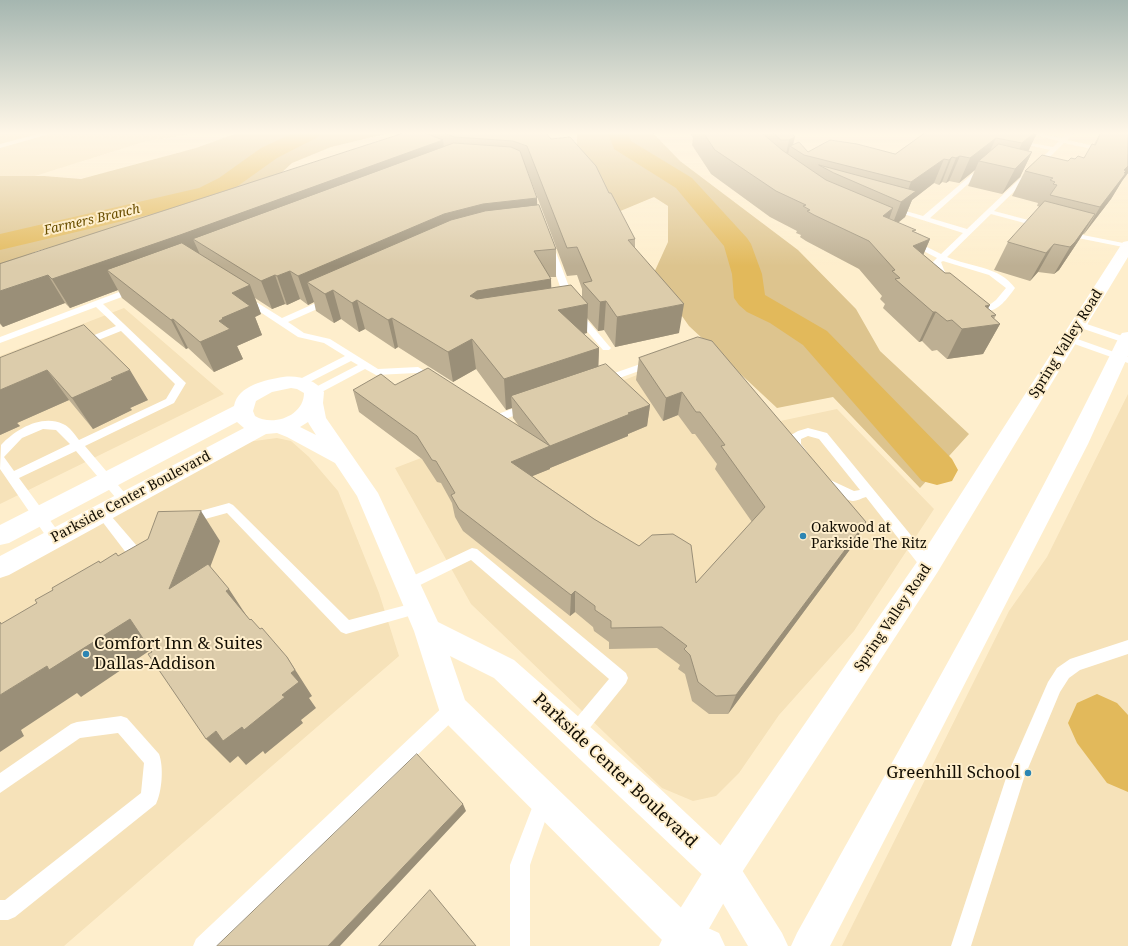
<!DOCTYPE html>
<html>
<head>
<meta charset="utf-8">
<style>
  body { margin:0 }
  canvas { display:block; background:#feeecc }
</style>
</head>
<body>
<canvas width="1128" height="946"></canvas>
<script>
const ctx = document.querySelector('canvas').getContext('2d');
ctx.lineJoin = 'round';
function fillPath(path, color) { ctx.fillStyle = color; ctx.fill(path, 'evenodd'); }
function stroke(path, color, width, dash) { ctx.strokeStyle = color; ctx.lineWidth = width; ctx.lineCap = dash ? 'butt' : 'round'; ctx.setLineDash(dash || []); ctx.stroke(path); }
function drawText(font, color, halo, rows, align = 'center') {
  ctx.font = font + ' "Noto Serif",serif'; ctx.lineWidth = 4; ctx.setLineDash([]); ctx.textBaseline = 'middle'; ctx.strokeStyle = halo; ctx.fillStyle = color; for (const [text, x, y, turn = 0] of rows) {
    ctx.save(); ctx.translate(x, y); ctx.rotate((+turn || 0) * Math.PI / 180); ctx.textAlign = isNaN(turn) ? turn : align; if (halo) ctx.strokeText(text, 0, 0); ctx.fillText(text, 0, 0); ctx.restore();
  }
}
const built = new Path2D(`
  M0 133H196L143 142 0 187Z
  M124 308 224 394 0 504V356Z
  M697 352 766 424 837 409 934 509 854 631 779 715 739 773 716 796 693 801 662 788 471 604 395 468Z
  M1128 394V946H842L1009 611 1047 557Z
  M277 438 291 441 309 457 338 491 379 593 399 656 64 946H0V576L247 442Z`);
const green = new Path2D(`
  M237 133H389L331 147 292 163 277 177 96 236 37 251 0 269V176H44L81 179 196 148Z
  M577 133H653L680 161 798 250 856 309 880 351 969 434 920 488 833 397 777 408 689 326 653 275 668 242V206L654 197 618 212 577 145Z`);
const river = new Path2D(`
  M293 133H321L318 137 277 158 235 188 216 199 0 250V234L199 188 219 178 261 148Z
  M608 133H628L631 141 692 178 747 238 751 244 762 274 765 295 827 331 952 459 958 470 952 481 937 485 922 481 803 345 770 323 747 312 739 305 734 298 732 274 724 246 676 188 614 149Z
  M1097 694 1117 703 1128 715V792L1107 783 1077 743 1068 723 1077 703Z`);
const service = new Path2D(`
  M42 133H53L0 148V144Z
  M1026 133H1039L1062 138 1067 133H1074L1067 140 1128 153V157L1064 143 994 211 1043 224V228L991 214 947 257C970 267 999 266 1015 288 1002 306 994 316 970 310V306H988L996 300 1006 288 989 275 943 261 941 262 949 283 945 286 942 285 938 279 933 262 937 258 908 243 915 241 941 254 963 233 888 209 892 207 923 216 983 165H987V167L930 218 967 229 1050 150 1014 142V140L1053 147 1059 141Z
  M1063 231 1128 244V248L1063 235Z
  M547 245 554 247 577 308 609 346 611 348 609 350H603L568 309 546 247Z
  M135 286 138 287V291L103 304 186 383 174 403 85 446 129 498 131 501 129 504H121L76 451 19 478 60 534 62 538 60 542 55 543 50 542 0 469 1 445C16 429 42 414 63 424 70 427 75 435 79 440L166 399 175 384 121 331 86 345H80L78 343 80 341 116 326 96 307 0 343V337ZM43 429 56 430 70 444 14 471 4 457 22 438Z
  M245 295 282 318 327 298H333V302L288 322 304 333 330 339 378 369 418 367 440 380 439 382H431L416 373 376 375 365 369 318 394H310L309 392 310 390 358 365 351 361 304 385H296L295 383 296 381 345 356 324 343 298 337 242 300V296Z
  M1078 321 1128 338V344L1075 326V322Z
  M1069 336 1128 357V363L1066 341 1064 339Z
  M652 360 656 361 657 363 656 365 608 382H600L599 380 600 378Z
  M528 403 533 407 532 409 497 422 485 417 484 414 489 410 498 414Z
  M808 428 827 433 933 562 935 566 933 570 928 572 923 570 866 497C862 498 857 501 853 501 845 500 824 489 820 482L822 479 826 478 854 491 860 490 819 439 808 436 801 439V444L807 452 805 455H797L789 445 791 435 798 431Z
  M229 503 233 505 349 620 418 602 423 604 425 608 423 612 346 634 341 632 227 513 187 524 182 522 181 519 182 516Z
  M102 508 106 510 137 546 139 550 137 554 132 555 127 554 98 516 96 513 98 510Z
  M472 548 477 549 626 673 628 678 626 683 580 740 574 742 568 740 566 734 568 728 609 679 471 560 412 589 407 591 402 589 400 585 402 581Z
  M1128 640V654L1080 670 1069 678 1060 692 1024 778 971 946H951L1006 778 1048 682 1057 668 1070 659Z
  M453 701 459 703 461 709 459 715 218 946H193L196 939 447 703Z
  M121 716 127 718 159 754C164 767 162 792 156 804L15 917 8 920H0V900H5L141 793 144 763 118 733 80 738 0 793V773L71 724 77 722Z
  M543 792 549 795 552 801 530 865V946H510V865L537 795Z`);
const minor = new Path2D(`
  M283 377C298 375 315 379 324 392L323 403 326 418 378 493 438 622 514 660 655 784 735 859 782 933 788 946H748L711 883 494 678 450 656 465 700 697 923 719 933 725 946H668L442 719 414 631 357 496 335 463 287 437 277 433 266 434 9 575 0 578V556L244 428 237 422 9 543 0 545V525L234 406C238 385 266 380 283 377ZM291 388 297 389 304 393C304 416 273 427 255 416L253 411 256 401 272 392ZM308 422 309 424 316 435 300 427Z`);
const secondary = new Path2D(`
  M1128 241V257L937 573 735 883 699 946H659L665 933 711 859 919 559 1121 245 1123 242Z
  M1128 332V356L1088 444 830 946H791L797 933C907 735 1019 540 1119 337L1122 333Z`);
const wall = new Path2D(`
  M426 133H546L551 139 609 193 635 239V248L679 333 615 347 604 330 598 331 587 318V333L584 334 599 348 598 366 650 405 647 426 628 434V436L550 468V469L532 476 594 519 696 583 752 522 715 469 717 464 695 434H692L678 415 663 421 636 380 639 358 698 337 854 544 728 714H709L692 701 685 674 678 669 680 665 657 648 609 649V642L594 631 593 627 575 612 570 616 463 531 455 517 452 503 441 483 437 482 422 459 359 412 353 390 395 385 519 426 513 418 512 408 506 410 476 369 453 382 398 347 395 349 365 329 359 332 341 319 334 323 316 311 314 302 308 305 300 299 287 305 285 304 272 309 255 298 261 314 255 317 262 335 237 346 243 359 214 372 188 348 186 349 122 298 118 290 70 308 65 303 3 327 0 324V264ZM527 170 567 276 577 275 582 289V298L551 288 550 277H556V249L537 205Z
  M690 133H792L795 137 793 145 808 152 895 154 925 133H1037L1028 151 1032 152 1020 177 1002 194 968 186 975 170 959 183 949 181 946 183 942 182 939 185 934 183 912 200 905 217 898 223 915 232 930 239 923 255 996 315 994 319 1000 324 983 354 947 359 937 350 932 351 922 341 919 342 883 308 885 304 880 299 882 296 859 269 806 241 800 237 801 235 796 233 797 231 770 217 711 174 692 145 693 138Z
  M1100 133H1128V173L1122 181 1111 199 1084 234H1083L1059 270 1054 274 1038 272 1030 281 994 270 1008 242 1040 207 1037 206 1038 203 1012 196 1025 171 1075 159 1084 158 1094 144Z
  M0 358 148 400 130 408 132 410 93 429 69 400 17 423 20 426 0 435Z`);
const shadedWall = new Path2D(`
  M1034 133H1037L1028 152 1011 167 1022 143Z
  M795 137 792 147 790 146 786 162 784 164 789 140Z
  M996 138 985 162 979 161 975 170 959 183 970 158Z
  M443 140 446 164 193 239 202 259 107 270 118 290 70 308 52 279Z
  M1032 152 1020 177 1002 194 1015 169Z
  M960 156 949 181 946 183 956 158Z
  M952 157 942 182 939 185 949 160Z
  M944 159 934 183 912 200 905 217 891 228 901 202 904 200 911 182Z
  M1128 166V173L1122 181 1111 199 1084 234 1100 207 1124 170Z
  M537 198 538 224 333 290 341 319 334 323 325 294 307 282 314 302 308 305 298 276 444 214 483 204Z
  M893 208 884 234 883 216Z
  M1095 214 1079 240 1059 270 1054 274 1070 247Z
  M930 239 918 267 913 246Z
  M1054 244 1038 272 1030 281 1046 253Z
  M290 271 300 299 287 305 277 276Z
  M48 275 65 303 3 327 0 323V291Z
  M275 275 285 304 272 309 261 281Z
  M551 279 552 308 474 325 470 296 477 291Z
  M250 285 261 314 255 317 262 335 237 346 243 359 214 372 200 342 222 318 232 293Z
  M357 300 365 329 359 332 352 303Z
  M606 301 604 330 598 331 600 302Z
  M588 304 587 333 558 339V310Z
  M684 304 679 333 615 347 617 317Z
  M990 305 978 327 1000 324 983 354 947 359 962 329 985 306Z
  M933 312H936L922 341 919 342Z
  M392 318 398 347 395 349 388 320Z
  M173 319 188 348 186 349 171 320Z
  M472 339 476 369 453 382 448 352Z
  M599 348 598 378 511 396 512 408 506 410 504 379Z
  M47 370 69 400 17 423 20 426 0 435V390Z
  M130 370 148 400 130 408 132 410 93 429 72 398 111 378Z
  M682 392 678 415 663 421 666 398Z
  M650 405 647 426 628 434V436L550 468V446L628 413Z
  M550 446V469L513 484 511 462Z
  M201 511 220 541 191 618 169 589Z
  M866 522 854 544 728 714 736 695Z
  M229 589 248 618 245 620 226 591Z
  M575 591V612L570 616 571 595Z
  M130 619 155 647 81 697 77 693 21 730 24 736 0 752V695L47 666Z
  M287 657 312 696 309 698 316 708 301 720 303 723 265 754 263 751 246 765 238 756 230 763 206 739 216 731 282 695 291 673Z
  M463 804 466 811 340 946H328Z`);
const building = new Path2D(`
  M404 133H425L443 140 180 235 52 279 48 275 0 291V264Z
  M445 133H546L551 139 570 137 596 166 609 193H611L635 239 628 240 684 304 617 317 606 301 600 302 583 283 592 281 577 247 567 248 527 146 513 141 455 137Z
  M704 133H762L782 150 826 180 893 208 883 216 916 230 912 231 930 239 913 246 945 273H950L990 305 985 306 996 315 991 316 1000 324 962 329 952 320 947 321 936 312H933L895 279 900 278 892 271 895 270 869 241 814 215 807 211 810 210 803 206 806 205 776 191 715 150Z
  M774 133H792L795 137 789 140H781Z
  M925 133H1034L1022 143 996 138 970 158 960 156 956 158 952 157 949 160 944 159 911 182 804 155 790 146 799 142 808 152 830 140 857 144 895 154Z
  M1101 133H1128V166L1124 170 1126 171 1124 173H1126L1100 207 1050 195 1057 185 1053 184 1055 182 1050 180 1053 178 1025 171 1042 155 1068 161 1071 158 1075 159 1078 156 1084 158 1092 144 1095 145Z
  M454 143 511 147 520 151 537 198 483 204 444 214 298 276 290 271 277 276 275 275 261 281 193 239Z
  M999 144 1032 152 1015 169 979 161Z
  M819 165 916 191 901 202 834 173Z
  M1045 201 1095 214 1075 242 1070 247 1054 244 1046 253 1008 242Z
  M539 205 556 249 534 251 551 279 477 291 470 296 477 299 571 285 588 304 558 310 599 348 504 379 472 339 448 352 392 318 388 320 357 300 352 303 333 290 325 294 307 282 451 220 485 211Z
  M182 243 250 285 232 293 250 306 222 318 223 319 219 321 230 329 200 342 173 319 171 320 107 270Z
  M84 325 130 370 111 378 113 380 72 398 47 370 0 390V358Z
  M698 337 712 341 866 522 736 695 716 696 698 682 690 655 684 649 687 646 662 627 611 628V621L595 610V606L575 591 571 595 459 509 451 495 455 493 436 461 432 460 417 436 353 390 381 374 395 385 428 368 550 446 511 462 594 519 639 546 652 535 673 534 691 545 696 583 765 507 721 446 725 445 700 412H696L682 392 666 398 639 358Z
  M606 364 650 405 628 413 630 414 550 446 511 396Z
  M201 511 169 589 208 564 229 589 226 591 250 620 251 619 260 629 262 628 287 657 295 670 291 673 299 682 282 695 285 697 244 730 242 727 223 741 216 731 206 739 148 654 152 652 130 619 49 670 47 666 0 695V622L1 624 37 603 35 600 53 590 52 588 99 561 100 563 116 553 118 556 148 539 158 512Z
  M417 754 463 804 328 946H217Z
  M430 890 476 946H379Z`);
const markers = [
  [803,536,4,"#2c85b3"],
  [86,654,4,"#2c85b3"],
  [1028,773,4,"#2c85b3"]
];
const farWaternames = [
  ["Farmers Branch",92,220,-13]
];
const streetNames = [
  ["Spring Valley Road",1066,344,-58],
  ["Parkside Center Boulevard",131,497,-28],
  ["Spring Valley Road",893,618,-56]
];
const poiNames = [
  ["Oakwood at",811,528],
  ["Parkside The Ritz",811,544]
];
const nearPoinames = [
  ["Comfort Inn & Suites",94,644],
  ["Dallas-Addison",94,664],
  ["Greenhill School",1020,773,"right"]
];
const nearStreetnames = [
  ["Parkside Center Boulevard",615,771,43]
];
fillPath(built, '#f6e2b9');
fillPath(green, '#ddc48e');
fillPath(river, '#e2b95b');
fillPath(service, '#fff');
fillPath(minor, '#fff');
fillPath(secondary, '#fff');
fillPath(wall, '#bdaf93');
fillPath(shadedWall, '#9a8f78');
fillPath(building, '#dcccab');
stroke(building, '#9a8f78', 1);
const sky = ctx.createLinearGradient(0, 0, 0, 266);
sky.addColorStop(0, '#a5b6b0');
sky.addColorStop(0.5, '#fff7e8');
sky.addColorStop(1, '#fff7e800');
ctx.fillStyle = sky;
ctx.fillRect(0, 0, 1128, 266);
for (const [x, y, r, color] of markers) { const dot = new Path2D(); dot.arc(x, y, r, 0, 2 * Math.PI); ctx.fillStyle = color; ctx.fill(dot); stroke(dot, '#feeecc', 1.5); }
drawText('italic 13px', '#6b4f01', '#feeecc', farWaternames);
drawText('14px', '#130e03', '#feeecc', streetNames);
drawText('14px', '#130e03', '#feeecc', poiNames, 'left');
drawText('17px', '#130e03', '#feeecc', nearPoinames, 'left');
drawText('17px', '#130e03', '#feeecc', nearStreetnames);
</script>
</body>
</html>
